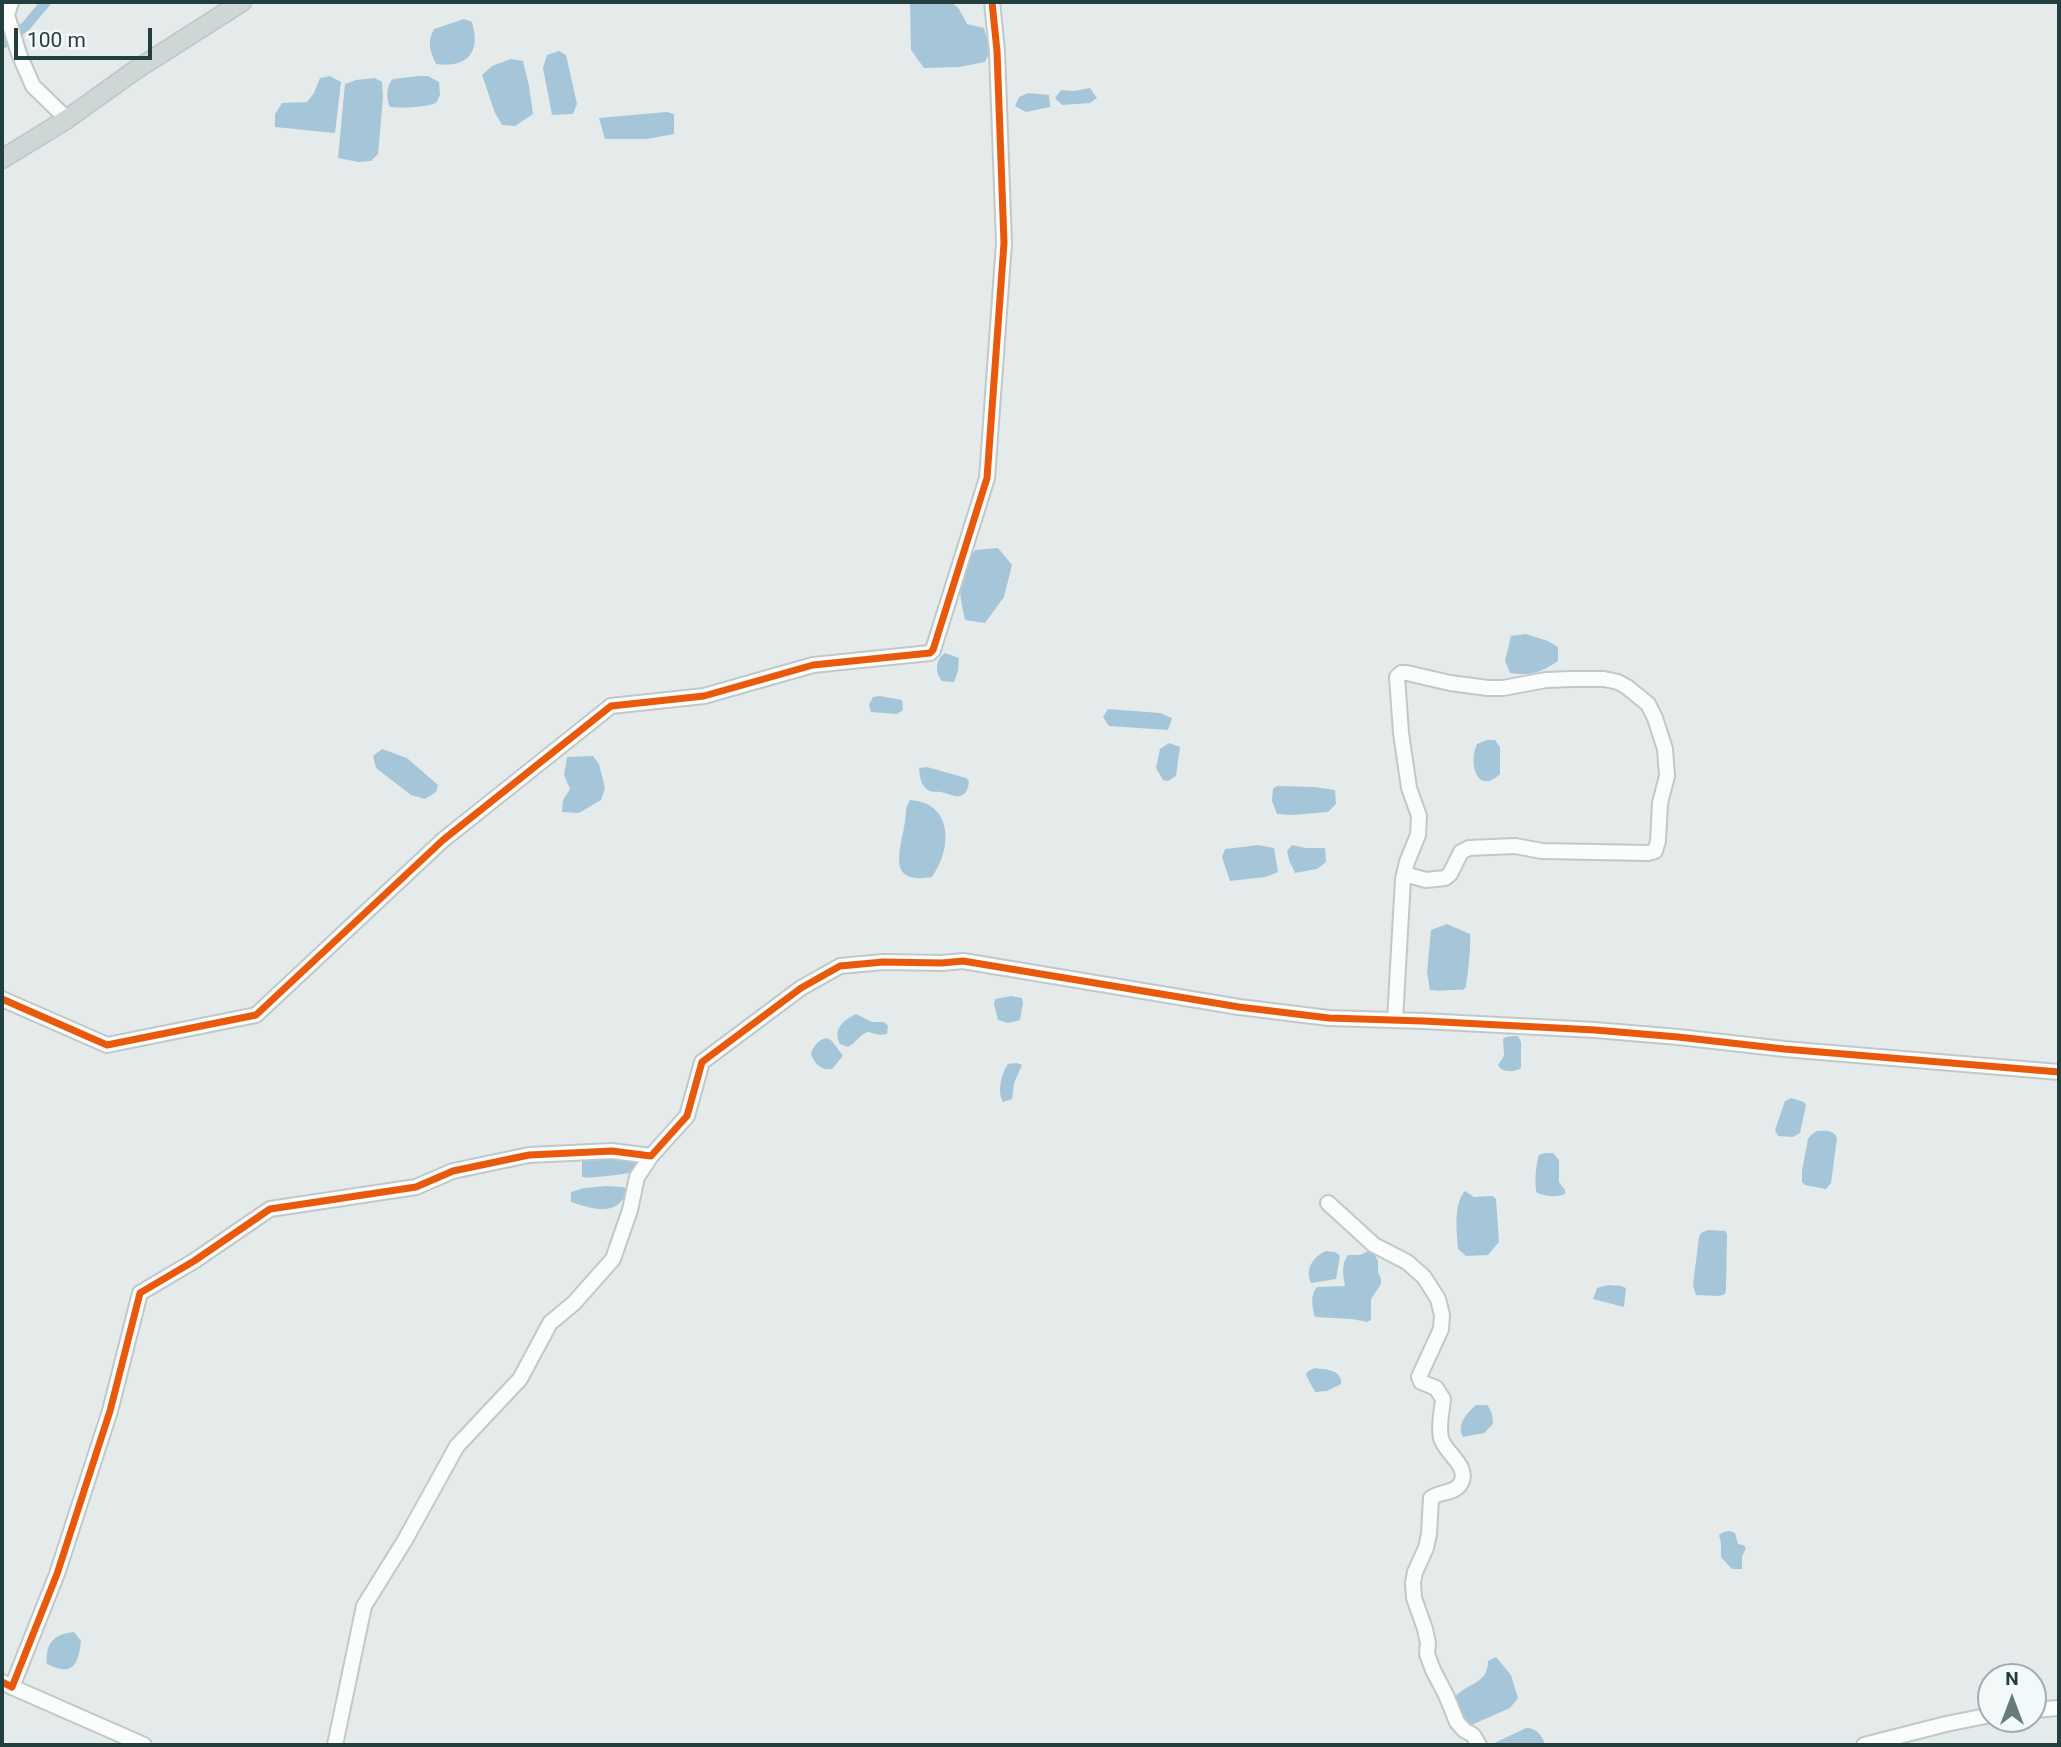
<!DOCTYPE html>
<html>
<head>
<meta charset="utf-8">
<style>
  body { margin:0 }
  #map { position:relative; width:2061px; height:1747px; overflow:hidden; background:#e5ebea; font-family:Roboto,sans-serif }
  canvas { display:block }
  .frame { position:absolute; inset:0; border:4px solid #223e3e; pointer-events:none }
  .north { position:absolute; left:1977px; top:1663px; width:70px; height:70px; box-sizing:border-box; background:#f3f9f8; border:2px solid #9faeae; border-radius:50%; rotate:0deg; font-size:19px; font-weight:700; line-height:28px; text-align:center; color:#223e3e }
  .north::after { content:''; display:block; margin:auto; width:24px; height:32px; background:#667b7a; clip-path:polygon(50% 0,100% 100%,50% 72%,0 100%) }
  .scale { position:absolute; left:14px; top:28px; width:138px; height:32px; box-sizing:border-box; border:4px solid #223e3e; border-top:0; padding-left:9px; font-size:21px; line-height:24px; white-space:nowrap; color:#223e3e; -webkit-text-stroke:5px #f3f9f8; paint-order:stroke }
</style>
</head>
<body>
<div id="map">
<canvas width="2061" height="1747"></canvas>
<div class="frame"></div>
<div class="north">N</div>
<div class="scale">100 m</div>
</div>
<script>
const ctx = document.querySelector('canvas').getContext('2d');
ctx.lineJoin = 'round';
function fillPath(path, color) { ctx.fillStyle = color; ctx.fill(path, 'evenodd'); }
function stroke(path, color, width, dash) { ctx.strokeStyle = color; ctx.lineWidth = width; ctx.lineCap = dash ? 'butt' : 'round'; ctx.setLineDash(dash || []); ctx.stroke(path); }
const water = new Path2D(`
  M910 2H952L959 9 967 24 984 28 990 51 985 62 959 67 924 68 911 50Z
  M464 19 472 22C481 52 468 68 436 64 430 52 427 41 434 29Z
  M559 51 566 55 577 104 573 114 552 115 543 68 547 55Z
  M511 59 523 61 529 86 533 114 515 126 502 125 495 113 482 75 492 66Z
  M330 76 341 82 335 133 275 127V114L282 103 307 102 314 93 320 78Z
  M419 76H428L439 82 440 95 436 103C420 108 407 108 390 107 386 99 386 85 393 79Z
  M375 78 382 82 383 97 378 154 371 161 359 162 338 158 345 84 356 80Z
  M1090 88 1097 98 1090 103 1062 105 1055 98 1061 90 1074 91Z
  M1028 93 1049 95 1050 107 1026 112 1015 106 1019 97Z
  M667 112 674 114V134L647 139H605L599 118Z
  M998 548 1012 565 1004 597 985 623 965 620C958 587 956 580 975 550Z
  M1526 634 1548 641 1558 647V661C1540 673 1531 676 1510 673L1505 661 1511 636Z
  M945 653 959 658 958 671 954 682 942 681C935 673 935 659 945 653Z
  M880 696 902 700 903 710 897 714 871 712 869 705 873 697Z
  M1108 709 1160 713 1172 718 1168 730 1109 726 1103 717Z
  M1487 740H1495L1500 747V774C1477 796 1468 763 1477 744Z
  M1169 743 1180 747 1176 776 1168 781 1163 780 1156 768 1160 749Z
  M382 749 407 758 438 785 436 792 425 799 411 795 376 768 373 756Z
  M593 756 599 764 605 788 601 800 579 813 562 812 563 800 570 789 564 775 567 757Z
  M927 767 966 778 969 781C967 799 959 798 945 793 939 791 932 793 928 790 920 785 920 776 919 768Z
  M1277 786 1314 787 1335 790 1336 804 1328 812 1292 815 1277 814 1272 801 1273 789Z
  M910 800C954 803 952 849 932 877 885 885 901 850 905 821 907 811 904 810 910 800Z
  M1258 845 1274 848 1278 872 1266 877 1230 881 1222 857 1225 849Z
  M1292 845 1305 848H1325L1326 862 1317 869 1295 873 1289 860 1287 851Z
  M1447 924 1470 934C1471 951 1468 969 1466 987L1463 990C1451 989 1441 992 1430 990L1427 972 1431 930Z
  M1011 996 1022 998 1023 1003 1020 1020 1008 1023 998 1020 994 1004 995 999Z
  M856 1014 872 1022H884L888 1026 887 1034 880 1035 868 1032C859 1035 856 1043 848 1047L840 1044C832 1029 844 1020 856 1014Z
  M1513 1036H1518L1521 1042V1068C1515 1072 1508 1072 1501 1069L1498 1065 1504 1056 1503 1039 1506 1037Z
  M827 1038 832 1041 843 1056 832 1069C821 1071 814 1063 811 1054 813 1046 819 1039 827 1038Z
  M1017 1063 1022 1065 1014 1083 1012 1099 1003 1102C997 1092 1001 1074 1008 1064Z
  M1791 1098 1804 1102 1806 1105 1800 1133 1793 1137 1778 1136 1775 1130 1785 1101Z
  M1817 1131C1825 1131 1833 1129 1837 1138L1831 1183 1826 1189 1805 1185 1802 1182V1171L1808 1139 1811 1135Z
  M1545 1153H1553L1559 1160V1182L1565 1190V1194C1556 1198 1546 1196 1537 1193 1534 1186 1536 1163 1539 1155Z
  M612 1156 630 1159 637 1163 633 1172C626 1174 589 1179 582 1177V1159Z
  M606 1186 623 1187 628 1190C617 1218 593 1209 571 1202V1192L584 1188Z
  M1465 1191 1474 1197 1493 1196 1496 1199 1499 1242 1488 1255 1466 1256 1458 1249C1457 1232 1453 1204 1465 1191Z
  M1708 1230 1725 1231 1727 1234 1726 1289 1725 1294 1719 1296 1696 1295 1693 1286 1694 1277 1699 1237 1701 1233Z
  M1370 1250 1373 1252 1378 1261V1272L1381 1279V1284L1371 1299V1320L1367 1322 1352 1319 1315 1317C1312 1308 1310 1294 1317 1287L1345 1286C1343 1276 1341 1264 1348 1255H1360Z
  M1326 1251 1335 1252 1340 1256 1336 1279 1311 1283C1305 1270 1312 1257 1326 1251Z
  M1608 1285 1621 1286 1626 1288 1624 1307 1593 1299 1597 1288Z
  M1315 1368C1326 1370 1342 1369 1341 1384L1327 1391 1315 1392 1306 1375 1307 1372Z
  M1476 1405H1487C1492 1411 1493 1416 1493 1424L1484 1433 1463 1437C1456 1425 1467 1413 1476 1405Z
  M1730 1531 1735 1533 1738 1544 1743 1545 1746 1548 1742 1557V1569H1732L1721 1557V1543L1719 1535 1724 1532Z
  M74 1632 81 1641C78 1665 73 1677 47 1664 45 1643 54 1634 74 1632Z
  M1496 1657 1511 1675 1518 1698 1510 1708 1469 1726 1464 1723 1453 1699C1467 1682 1488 1685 1488 1661Z
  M1526 1728C1538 1728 1541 1736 1546 1745H1490Z`);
const canal = new Path2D(`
  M2 44 26 26 46 2`);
const minor = new Path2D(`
  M11 2 7 15 19 54 33 86 67 119
  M2 999 107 1045 256 1015 443 840 611 706 704 696 813 665 930 653 933 650 987 478 1004 243 997 51 992 2
  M1395 1020 1403 879 1407 862 1418 835 1419 816 1409 788 1401 733 1397 677 1401 673H1407L1450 683 1488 688H1503L1546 680 1571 679H1604L1618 682 1627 687 1648 704 1655 718 1665 749 1667 776 1660 803 1658 841 1655 851 1648 853 1542 851 1515 846 1469 848 1461 852 1450 874 1445 878 1426 880 1404 874
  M1328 1203 1374 1245 1407 1262 1424 1277 1438 1299 1442 1315 1441 1329 1419 1377 1421 1382 1436 1388 1443 1399C1442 1412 1438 1425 1441 1438 1444 1452 1470 1466 1461 1483 1455 1494 1440 1491 1431 1498L1429 1534 1426 1548 1415 1572 1413 1583 1414 1598 1425 1629 1428 1643 1427 1654 1433 1670 1446 1695 1457 1722 1464 1730 1473 1735 1479 1745
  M2 1682 12 1687 57 1574 110 1411 140 1293 194 1261 270 1209 416 1187 453 1171 529 1155 612 1151 651 1156 687 1116 702 1062 801 988 840 966 883 962 942 963 963 961 1239 1007 1329 1018 1423 1021 1595 1030 1678 1037 1784 1049 2059 1072
  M12 1687 144 1745
  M2033 1710 2059 1708
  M335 1745 364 1606 405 1540 457 1446 520 1379 550 1323 574 1303 613 1259 630 1210 637 1177 651 1156
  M1864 1745 1946 1724 1991 1715`);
const major = new Path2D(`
  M2 159 67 119 134 71 242 2`);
const cycleway = new Path2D(`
  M2 999 107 1045 256 1015 443 840 611 706 704 696 813 665 930 653 933 650 987 478 1004 243 997 51 992 2
  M2 1682 12 1687 57 1574 110 1411 140 1293 194 1261 270 1209 416 1187 453 1171 529 1155 612 1151 651 1156 687 1116 702 1062 801 988 840 966 883 962 942 963 963 961 1239 1007 1329 1018 1423 1021 1595 1030 1678 1037 1784 1049 2059 1072`);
fillPath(water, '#a5c6d9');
stroke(canal, '#a5c6d9', 10);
stroke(minor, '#c2c8c7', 18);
stroke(major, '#bdc6c6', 21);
stroke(minor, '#fbfcfc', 14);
stroke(major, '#ced6d6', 18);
stroke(cycleway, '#e8590c', 7);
</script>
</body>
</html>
